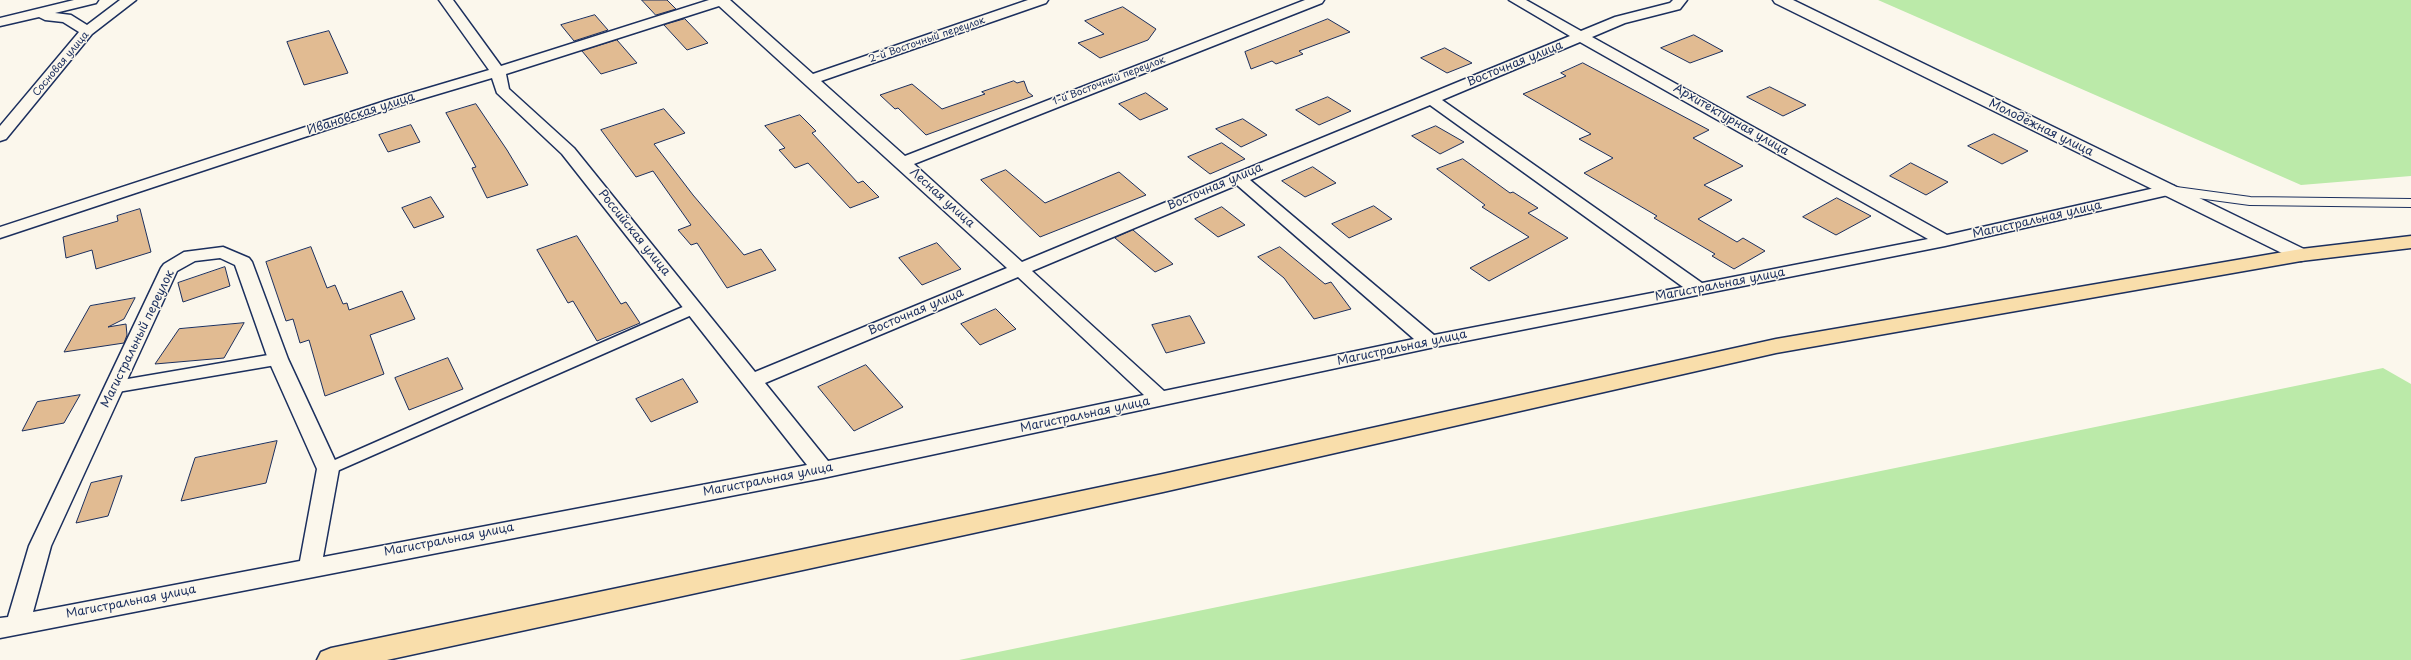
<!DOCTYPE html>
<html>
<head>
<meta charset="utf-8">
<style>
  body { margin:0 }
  canvas { display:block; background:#fbf7ec }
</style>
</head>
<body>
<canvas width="2411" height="660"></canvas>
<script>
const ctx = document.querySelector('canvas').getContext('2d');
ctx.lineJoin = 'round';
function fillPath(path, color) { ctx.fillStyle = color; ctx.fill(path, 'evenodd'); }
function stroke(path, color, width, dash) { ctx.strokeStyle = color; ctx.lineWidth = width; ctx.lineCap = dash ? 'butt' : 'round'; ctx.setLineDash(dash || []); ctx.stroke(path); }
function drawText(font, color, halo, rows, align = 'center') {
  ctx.font = font + ' "Playpen Sans",sans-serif'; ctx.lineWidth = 3; ctx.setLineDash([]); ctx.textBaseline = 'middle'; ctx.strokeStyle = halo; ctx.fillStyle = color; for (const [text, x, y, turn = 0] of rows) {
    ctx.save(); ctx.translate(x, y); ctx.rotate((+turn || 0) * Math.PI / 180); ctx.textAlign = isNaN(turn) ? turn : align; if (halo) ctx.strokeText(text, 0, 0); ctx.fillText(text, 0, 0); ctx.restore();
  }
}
const green = new Path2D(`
  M1878 0H2411V176L2301 185Z
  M2383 368 2411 384V660H959Z`);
const building = new Path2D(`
  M642 0H667L676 9 656 15Z
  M1123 7 1156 29 1148 40 1100 58 1078 43 1104 34 1085 21Z
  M595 15 608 30 574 41 561 25Z
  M685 19 708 43 687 50 664 25Z
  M1328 19 1350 32 1299 51 1303 54 1276 64 1272 61 1251 69 1245 52Z
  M329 31 348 73 304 85 287 42Z
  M1694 35 1723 51 1690 63 1661 48Z
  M617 40 637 63 601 74 582 51Z
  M1445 48 1472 63 1447 73 1421 58Z
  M1583 63 1709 130 1693 138 1743 166 1704 185 1732 200 1698 219 1737 242 1743 238 1765 251 1734 269 1712 256 1715 254 1654 218 1657 216 1584 173 1613 158 1579 139 1591 134 1523 94 1566 76 1561 73Z
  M1014 81 1017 83 1024 81 1028 92 1033 96 926 135 898 108 895 109 880 95 912 84 942 109 985 94 982 92Z
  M1770 87 1806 105 1783 116 1747 97Z
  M1146 93 1168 109 1140 120 1119 104Z
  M1328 97 1351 111 1319 125 1296 110Z
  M476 104 507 150 528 185 487 198 472 168 476 167 446 113Z
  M664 109 685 133 654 144 693 195 744 255 761 249 776 270 727 288 697 243 691 245 678 230 691 225 653 171 636 177 601 130Z
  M800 115 816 131 812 133 858 183 863 181 879 197 850 208 808 163 795 168 779 150 785 148 765 126Z
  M1243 119 1267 135 1241 147 1216 129Z
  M411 125 420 142 388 152 379 135Z
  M1436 126 1464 142 1440 154 1412 136Z
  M1994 134 2028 151 2002 164 1968 146Z
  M1222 143 1245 159 1210 174 1188 157Z
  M1463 159 1510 193 1513 192 1538 208 1528 213 1568 238 1489 281 1470 268 1529 237 1482 207 1485 205 1437 169Z
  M1911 163 1948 182 1926 195 1890 176Z
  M1313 167 1336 183 1305 197 1282 181Z
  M1006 170 1045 203 1119 172 1146 195 1040 237 981 180Z
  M431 197 444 217 414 228 402 208Z
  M1837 198 1871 216 1836 235 1803 217Z
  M1374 206 1392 219 1349 238 1332 224Z
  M1222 207 1245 225 1218 237 1195 219Z
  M140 209 151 252 96 269 92 250 66 258 63 237 118 221 117 216Z
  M1133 230 1173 264 1155 272 1115 238Z
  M577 236 621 304 626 302 640 323 597 341 573 301 568 303 537 250Z
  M937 243 961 269 922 285 899 258Z
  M311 247 327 288 335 285 343 304 347 303 349 310 402 291 415 319 370 335 384 374 325 396 309 340 300 343 293 319 286 321 266 262Z
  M1280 247 1325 284 1331 282 1351 309 1314 319 1284 278 1258 257Z
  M225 267 230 286 183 302 178 283Z
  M135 298 124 319 108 327 126 324 127 335 124 343 64 352 90 306Z
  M996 309 1016 329 980 345 961 324Z
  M1190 316 1205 343 1166 353 1152 325Z
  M244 323 224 358 155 364 179 329Z
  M448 358 463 389 409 410 395 378Z
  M866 365 903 407 854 431 818 387Z
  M683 379 698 402 651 422 636 399Z
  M80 395 64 423 22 431 37 402Z
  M277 441 266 483 181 501 195 458Z
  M122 476 108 516 76 523 91 483Z`);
const serviceFar1 = new Path2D(`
  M2176 191 2250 201 2411 203`);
const service = new Path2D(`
  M114 387 278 359
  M328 469 694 308`);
const minor = new Path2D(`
  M74 0H98L96 3 55 13 71 15 87 25 120 0H136L92 34 6 139 0 141V126L79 32 63 22 45 20 39 17 0 26V18Z
  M439 0H453L501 66 709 0H730L813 74 1028 0H1048L1046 3 821 81 905 156 1305 0H1324L1322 3 914 164 1022 262 1229 176 1231 174 1239 172 1570 36 1509 0H1526L1581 31 1615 17 1670 3 1673 0H1687L1680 9 1625 23 1592 37 1947 235 2168 185 2174 186 2176 190 2174 194 2168 195 1945 246 1430 348 823 478 0 638V618L8 617 29 546 161 268 164 264 184 252 223 247 249 258 252 262 288 359 339 469 323 557 807 465 562 154 497 93 492 78 398 106 0 238V227L388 100 489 70ZM719 6 1007 268 755 372 574 148 509 89 506 74ZM1580 42 1928 239 1702 283 1442 100ZM1430 105 1683 287 1434 335 1250 180ZM1237 185 1414 339 1164 391 1032 271ZM220 258 235 265 268 359 317 469 300 561 33 612 51 546 177 271 195 261ZM1018 277 1144 395 828 461 765 383Z`);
const tertiary = new Path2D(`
  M1773 0H1793L2308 251 2311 255 2308 259 2301 261 2294 259 1775 3Z`);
const trunk = new Path2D(`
  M2411 236V248L2301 261 1776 353 1163 492 387 660H317L321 652 331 648 1163 474 1776 339 2301 249Z`);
const farStreetnames = [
  ["2-й Восточный переулок",927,40,-19],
  ["Сосновая улица",61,64,-50],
  ["1-й Восточный переулок",1109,81,-21]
];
const streetNames = [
  ["Восточная улица",1515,64,-22],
  ["Ивановская улица",361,114,-18],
  ["Архитектурная улица",1731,120,30],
  ["Молодёжная улица",2041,128,26],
  ["Восточная улица",1215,187,-23],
  ["Лесная улица",942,198,42],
  ["Магистральная улица",2037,220,-13],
  ["Российская улица",634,233,51],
  ["Магистральная улица",1720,285,-11],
  ["Восточная улица",916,312,-23],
  ["Магистральный переулок",138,339,-64],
  ["Магистральная улица",1402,348,-12],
  ["Магистральная улица",1085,415,-12],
  ["Магистральная улица",768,480,-11],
  ["Магистральная улица",449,540,-11],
  ["Магистральная улица",131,602,-11]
];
fillPath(green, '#bbeaa9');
fillPath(building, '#e1bb92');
stroke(building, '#1b2f5e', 1);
stroke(serviceFar1, '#1b2f5e', 10);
stroke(service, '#1b2f5e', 14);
stroke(minor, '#1b2f5e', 3);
stroke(tertiary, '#1b2f5e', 3);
stroke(trunk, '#1b2f5e', 3);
stroke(serviceFar1, '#fbf7ec', 8);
stroke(service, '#fbf7ec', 11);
fillPath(minor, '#fbf7ec');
fillPath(tertiary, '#fbf7ec');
fillPath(trunk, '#f9deab');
drawText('10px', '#1b2f5e', '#fbf7ec', farStreetnames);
drawText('12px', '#1b2f5e', '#fbf7ec', streetNames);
</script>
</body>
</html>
